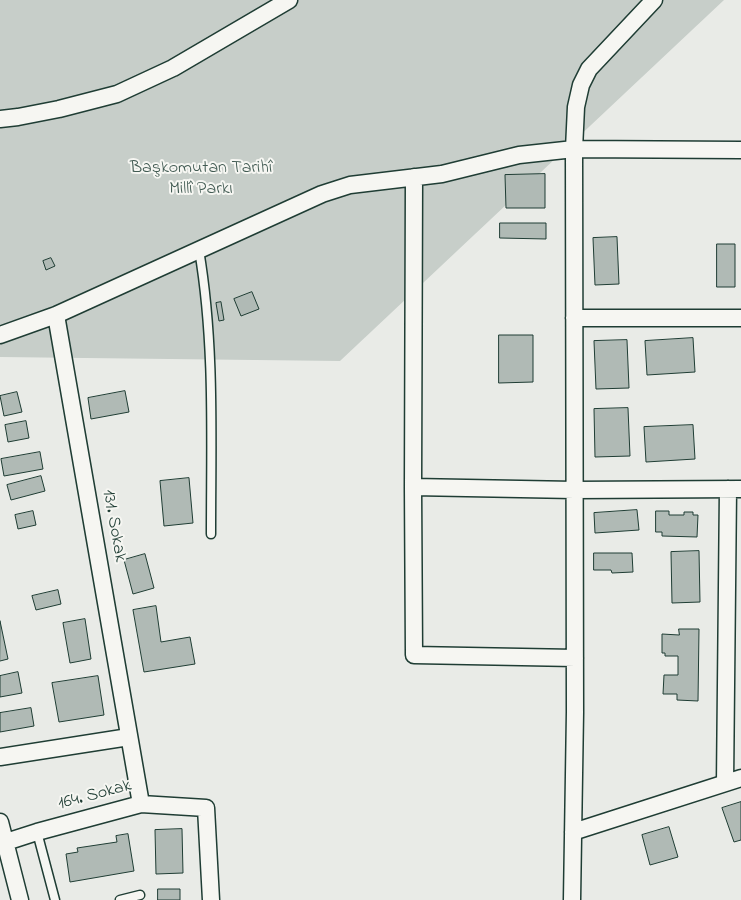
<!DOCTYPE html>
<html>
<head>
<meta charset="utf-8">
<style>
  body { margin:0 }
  canvas { display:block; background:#e9ebe7 }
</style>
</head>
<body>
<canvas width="741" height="900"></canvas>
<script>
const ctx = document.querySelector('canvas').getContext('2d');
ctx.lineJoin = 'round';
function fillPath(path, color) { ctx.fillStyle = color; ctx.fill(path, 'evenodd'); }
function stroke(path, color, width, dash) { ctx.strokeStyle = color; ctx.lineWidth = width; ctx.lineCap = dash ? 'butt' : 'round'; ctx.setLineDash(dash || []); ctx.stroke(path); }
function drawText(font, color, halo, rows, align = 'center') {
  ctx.font = font + ' "Indie Flower",sans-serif'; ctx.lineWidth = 4; ctx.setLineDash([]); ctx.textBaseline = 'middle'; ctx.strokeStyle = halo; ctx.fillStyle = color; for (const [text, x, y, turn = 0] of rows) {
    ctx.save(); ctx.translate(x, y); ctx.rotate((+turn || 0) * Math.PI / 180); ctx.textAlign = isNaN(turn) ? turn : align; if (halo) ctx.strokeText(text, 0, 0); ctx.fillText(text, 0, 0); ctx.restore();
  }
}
const green = new Path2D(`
  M0 0H724L340 361 0 357Z`);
const building = new Path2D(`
  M545 174V208H506L505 175Z
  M500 223H546V239L500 238Z
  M617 237 619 284 595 285 593 238Z
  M717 244H735V287H717Z
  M51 258 55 266 46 270 43 261Z
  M252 292 259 309 241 316 234 299Z
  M221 302 224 320 219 321 216 303Z
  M499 335H533V382L499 383Z
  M693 338 695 372 647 375 645 341Z
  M627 340 629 388 596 389 594 341Z
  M125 391 129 412 91 419 88 398Z
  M17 392 22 412 4 416 0 396Z
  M628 408 630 456 595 457 594 409Z
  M26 421 29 438 8 442 5 425Z
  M693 425 695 459 646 462 644 427Z
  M40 452 43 469 4 476 1 459Z
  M41 476 45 491 11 500 7 485Z
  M189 478 193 523 164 526 160 481Z
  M637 510 639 530 595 533 594 513Z
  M33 511 36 525 18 529 15 515Z
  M656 511H669V515H684V512H693V515H698L697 537 662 536V532H656Z
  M699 551 700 602 672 603 671 552Z
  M594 553H632L633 572 612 573 611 570H594Z
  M145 554 154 588 133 594 124 560Z
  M58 590 61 604 36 610 32 596Z
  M156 606 161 642 190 637 195 664 144 672 133 610Z
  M85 619 91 659 70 663 63 623Z
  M0 621 8 659 0 661Z
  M679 629H699L698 701 677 700V694H663L664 675H678V656H665V653H662V634L679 635Z
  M18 672 22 693 0 697V676Z
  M98 676 104 715 59 722 52 683Z
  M31 708 34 726 0 732V713Z
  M741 802V840L734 842 722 808Z
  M669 827 678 857 650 865 642 835Z
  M182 829 183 873 156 874 155 830Z
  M128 834 134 871 70 882 66 854 78 852 77 848 117 842 116 836Z
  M158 889H180V900H158Z`);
const service = new Path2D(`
  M199 250C215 344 211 439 211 534
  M37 832 55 900
  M120 900 140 895`);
const minor = new Path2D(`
  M0 119 18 117 59 109 117 94 173 68 289 0
  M414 177 413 487 574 490 741 489
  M56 315 141 804
  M574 318H741
  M0 335 56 315 322 194 350 185 442 174 519 155 574 149 741 150
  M413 487 414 655 575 658
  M0 757 129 737
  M725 783 728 489
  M0 822 20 900
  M573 832 741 778
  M0 844 37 832 141 804 206 808 211 900
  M572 900 575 712 574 149 576 107 581 85 589 69 654 0`);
const parkNames = [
  ["Başkomutan Tarihî",201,169],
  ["Millî Parkı",201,190]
];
const streetNames = [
  ["131. Sokak",113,526,80],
  ["164. Sokak",95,796,-15]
];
fillPath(green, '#c7cec9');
fillPath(building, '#b0bab5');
stroke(building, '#1f3d34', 1);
stroke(service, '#1f3d34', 11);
stroke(minor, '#1f3d34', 19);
stroke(service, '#f6f6f2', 8);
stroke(minor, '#f6f6f2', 16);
drawText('18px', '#415a52', '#f6f6f2', parkNames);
drawText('18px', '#1f3d34', '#f6f6f2', streetNames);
</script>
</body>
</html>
